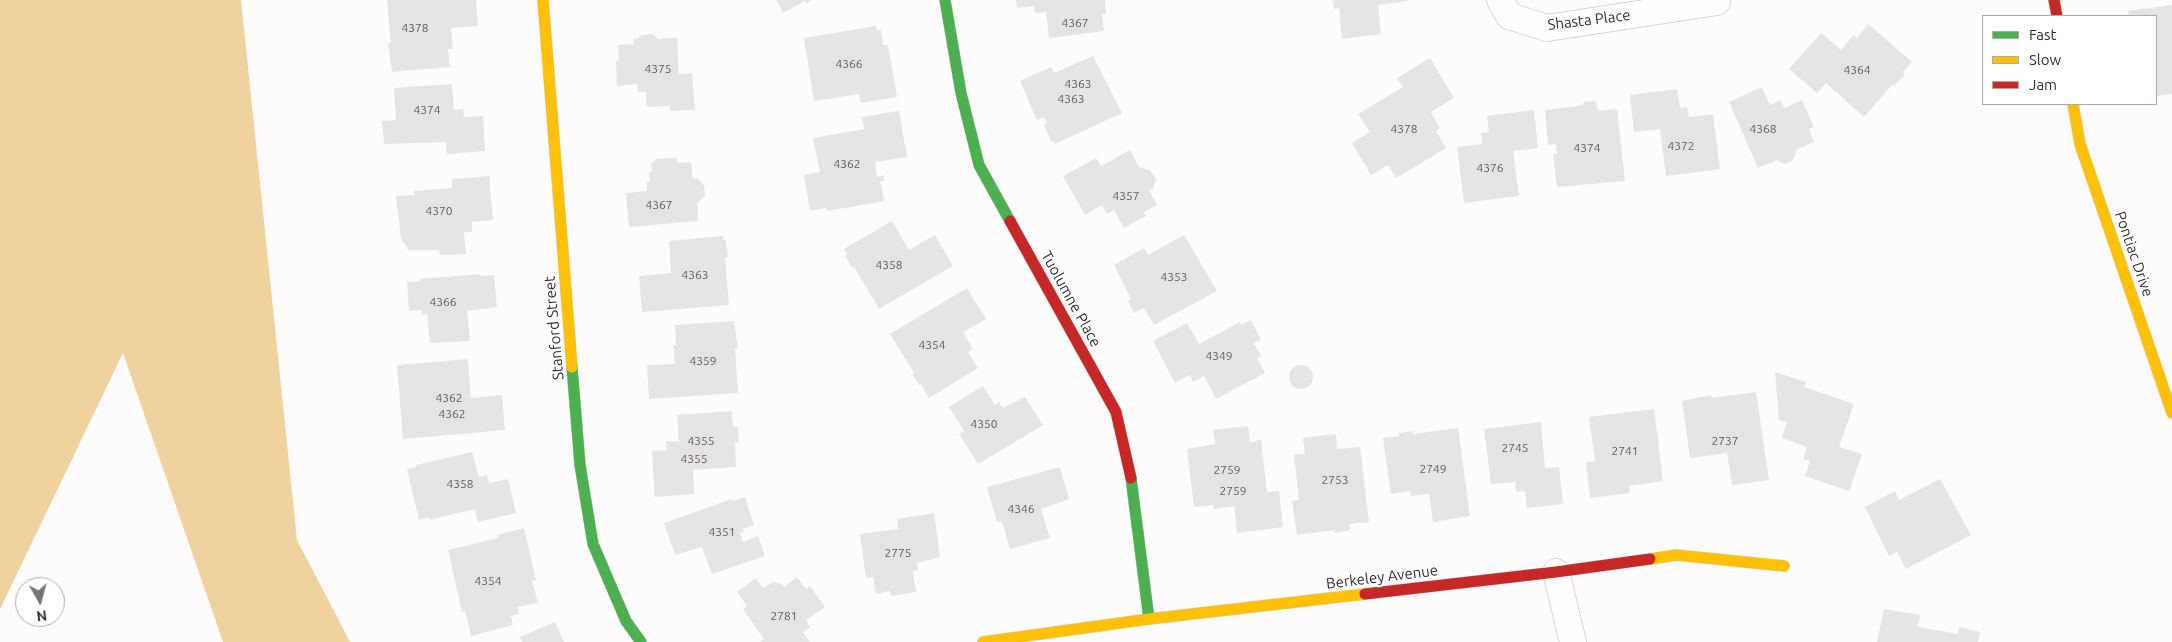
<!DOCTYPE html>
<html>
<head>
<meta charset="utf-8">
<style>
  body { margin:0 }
  #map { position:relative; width:2172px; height:642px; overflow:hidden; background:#fdfbfb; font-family:Ubuntu,sans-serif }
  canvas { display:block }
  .legend { position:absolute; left:1982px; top:15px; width:175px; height:90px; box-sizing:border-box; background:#fff; border:1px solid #adabaa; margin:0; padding:6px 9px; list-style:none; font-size:15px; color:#322c2b }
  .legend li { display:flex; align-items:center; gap:10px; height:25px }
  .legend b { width:25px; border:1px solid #adabaa }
  .north { position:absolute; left:15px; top:577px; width:50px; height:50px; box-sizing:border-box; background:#fff; border:1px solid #adabaa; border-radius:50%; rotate:173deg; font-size:14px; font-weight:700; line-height:20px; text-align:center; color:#322c2b }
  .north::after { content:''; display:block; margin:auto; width:18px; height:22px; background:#797474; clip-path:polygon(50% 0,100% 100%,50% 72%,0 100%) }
</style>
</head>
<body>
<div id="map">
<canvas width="2172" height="642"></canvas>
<ul class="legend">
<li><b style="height:6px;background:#4caf50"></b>Fast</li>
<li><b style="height:6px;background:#ffc107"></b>Slow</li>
<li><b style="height:6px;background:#c62828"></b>Jam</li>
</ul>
<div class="north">N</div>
</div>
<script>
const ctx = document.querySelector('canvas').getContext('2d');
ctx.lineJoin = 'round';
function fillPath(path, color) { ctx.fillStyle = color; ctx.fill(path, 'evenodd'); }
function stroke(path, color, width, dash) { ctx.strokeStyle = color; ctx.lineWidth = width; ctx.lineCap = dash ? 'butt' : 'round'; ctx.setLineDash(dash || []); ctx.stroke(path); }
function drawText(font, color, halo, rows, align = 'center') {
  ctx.font = font + ' Ubuntu,sans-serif'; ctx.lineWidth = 4; ctx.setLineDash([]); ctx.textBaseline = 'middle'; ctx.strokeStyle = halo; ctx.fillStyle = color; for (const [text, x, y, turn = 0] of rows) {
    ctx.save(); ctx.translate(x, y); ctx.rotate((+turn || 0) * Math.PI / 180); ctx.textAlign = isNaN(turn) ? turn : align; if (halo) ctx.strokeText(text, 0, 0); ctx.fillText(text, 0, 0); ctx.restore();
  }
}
const forest = new Path2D(`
  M0 0H241L297 540 350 642H223L123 353 0 609Z`);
const building = new Path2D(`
  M387 0H476L478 26 451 28 453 49H448L450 67 392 72 388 43H391Z
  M776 0H812L806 3 805 1 783 13Z
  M1016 0H1105L1106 14H1102L1104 31 1049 38 1046 12 1035 13 1034 6 1017 8Z
  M1333 0H1407L1408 1 1378 5 1381 34 1342 39 1339 8 1334 9Z
  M2172 5V94L2156 96V16H2129L2128 11Z
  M1868 24 1912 62 1903 72 1905 74 1894 86 1892 85 1864 117 1826 83 1817 93 1789 69 1821 33 1841 50 1854 35 1857 38Z
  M876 26 877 30H881L883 45H888L897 97 861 103 859 94 814 101 804 38Z
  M653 34 658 39 677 38 679 74 692 73 695 110 670 111V106L647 107 646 92H638L637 84 617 86 616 61 619 60 618 45 634 44 633 39H637L642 35Z
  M1093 56 1122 113 1055 144 1054 141 1052 143 1044 125 1047 123 1044 117 1037 120 1020 81 1051 67 1054 73Z
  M1430 58 1454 98 1431 112 1440 128 1436 131 1446 148 1396 178 1388 165 1371 175 1352 143 1370 132 1358 114 1403 87 1397 78Z
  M452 84 454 110 463 109 464 117 483 116 485 151 447 154 446 142 384 144 382 121 396 120 394 88Z
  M1762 87 1770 105 1780 100 1784 108 1802 100 1814 127 1809 129 1814 142 1797 149 1793 160 1784 164 1777 160 1758 168 1729 102Z
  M1677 89 1680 108 1687 107 1689 117 1713 114 1720 169 1666 176 1660 129 1634 132 1630 95Z
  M1596 101 1598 111 1617 109 1625 181 1557 187 1553 154H1557L1556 144 1548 145 1545 110 1584 105 1583 102Z
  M1534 110 1538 148 1513 151 1519 196 1464 203 1457 147 1482 144 1481 133 1489 132 1487 116Z
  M899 111 907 157 875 162 877 177 884 175V181H880L884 201 827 211 826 208 810 211 804 175 820 172 813 138 864 129 862 117Z
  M1130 150 1139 167 1150 170 1156 180 1153 188 1149 190 1157 205 1144 212 1146 216 1124 228 1114 210 1107 214 1102 205 1085 215 1063 176 1096 158 1101 166Z
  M677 158V163L691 162 693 179 697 178 704 185 705 196 697 203 698 221 629 227 626 193 647 191V182H650L649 172H652L651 164 656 159Z
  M489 176 493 220 472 222V232H464L466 254 440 255 439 250H408L401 238 396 196 414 195V191L452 188V179Z
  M892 221 909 250 935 235 953 266 879 309 854 267 852 268 845 255 847 254 844 249Z
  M1184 235 1217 291 1154 325 1144 308 1134 313 1128 301 1131 299 1114 265 1144 248 1148 255Z
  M723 236V240H726L728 257H725L729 305 642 312 639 276 671 273 669 241Z
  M480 274V276L494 275 497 307 467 311 470 341 430 343 427 314 422 315V310L409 311 407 282 420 281V279Z
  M967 288 986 319 963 332 973 349 968 352 978 368 929 398 921 384 919 385 912 374 914 373 890 334Z
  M1251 320 1261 340 1254 343 1261 356 1257 358 1265 373 1216 399 1204 376 1193 382 1190 375 1175 383 1153 341 1187 323 1199 344 1240 322 1241 325Z
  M734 321 738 349 735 348 738 393 649 399 647 365 675 364 673 345H676L675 325Z
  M468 359 471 398 502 395 505 430 403 439 397 365Z
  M1289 377a12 12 0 1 1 24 0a12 12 0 1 1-24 0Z
  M1775 372 1806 382 1804 387 1854 404 1839 447 1862 454 1849 491 1805 476 1810 461 1803 459 1807 447 1782 438 1787 422 1779 420Z
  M983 386 995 405 999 402 1003 408 1025 397 1043 425 978 464 959 434 964 431 949 407Z
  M1756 392 1769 480 1732 485 1727 453 1690 458 1682 401 1711 395 1712 398Z
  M1654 409 1663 481 1629 486 1630 493 1590 498 1586 462 1595 461 1589 417Z
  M732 411 733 427H738L739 442H735L736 467 693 470 694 494 655 497 652 451 667 450 666 441H679L677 415Z
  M1541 422 1545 468 1559 467 1563 504 1527 508 1525 491 1516 492 1515 482 1491 484 1484 429Z
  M1248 426 1250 442 1261 440 1267 492 1279 491 1283 527 1237 533 1234 506 1214 509 1213 505 1194 507 1187 449 1215 444 1213 430Z
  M1458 428 1470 516 1433 522 1429 494 1411 496 1410 491 1391 494 1383 438 1399 436V433L1413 431V434Z
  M1336 434 1337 449 1360 447 1369 522 1349 524 1350 530 1335 533V530L1297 535 1292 501 1299 500 1294 455 1305 454 1303 438Z
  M472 452 479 477 487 475 489 483 508 479 516 513 478 522 475 509 429 520V518L419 520 407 469 416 467V465Z
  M1060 467 1069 499 1041 509 1050 538 1010 549 1002 521 997 522 987 487Z
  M1940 479 1971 535 1906 569 1897 552 1889 556 1865 507 1895 491 1899 500Z
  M745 497 754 525 743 529 744 532 740 533 743 542 758 536 765 556 712 574 702 547 675 555 664 523 732 499 733 501Z
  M934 513 940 557 917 563 918 570 913 571 916 592 891 596 890 591 876 594 873 577 866 578 860 534 898 529 897 519Z
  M524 528 536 580 532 581 538 603 518 607 519 614 511 616 513 625 471 636 465 611 462 612 448 550 498 538 497 535Z
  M797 577 806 589 810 586 825 607 806 620 810 627 803 632 810 642H760L764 639 743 609 747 606 737 592 756 578 763 588 773 582 782 584 784 587Z
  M1884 609 1920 615 1918 627 1958 634 1959 627 1980 632 1978 642H1877Z
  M555 622 564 642H522L520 637Z`);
const street = new Path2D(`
  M1500 0 1509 16 1547 28 1717 2
  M1556 572 1573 642`);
const fast = new Path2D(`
  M945 0 961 93 979 165 1010 221
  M572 367 580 465 593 544 626 621 641 642
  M1131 478 1149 619`);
const slow = new Path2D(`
  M543 0 572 367
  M2073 104 2080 144 2172 413
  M1650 559 1676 555 1784 566
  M983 642 1149 619 1365 594`);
const jam = new Path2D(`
  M2054 0 2057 16
  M1010 221 1116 412 1131 478
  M1365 594 1556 572 1650 559`);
const numberNames = [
  ["4367",1075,23],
  ["4378",415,28],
  ["4366",849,64],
  ["4375",658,69],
  ["4364",1857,70],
  ["4363",1078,84],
  ["4363",1071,99],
  ["4374",427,110],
  ["4378",1404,129],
  ["4368",1763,129],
  ["4372",1681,146],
  ["4374",1587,148],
  ["4362",847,164],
  ["4376",1490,168],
  ["4357",1126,196],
  ["4367",659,205],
  ["4370",439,211],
  ["4358",889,265],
  ["4363",695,275],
  ["4353",1174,277],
  ["4366",443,302],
  ["4354",932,345],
  ["4349",1219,356],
  ["4359",703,361],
  ["4362",449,398],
  ["4362",452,414],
  ["4350",984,424],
  ["4355",701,441],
  ["2737",1725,441],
  ["2745",1515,448],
  ["2741",1625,451],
  ["4355",694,459],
  ["2749",1433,469],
  ["2759",1227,470],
  ["2753",1335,480],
  ["4358",460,484],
  ["2759",1233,491],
  ["4346",1021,509],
  ["4351",722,532],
  ["2775",898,553],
  ["4354",488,581],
  ["2781",784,616]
];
const streetNames = [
  ["Shasta Place",1589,20,-7],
  ["Pontiac Drive",2134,254,71],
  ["Tuolumne Place",1071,299,61],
  ["Stanford Street",554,328,-95],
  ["Berkeley Avenue",1382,577,-7]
];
fillPath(forest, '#f0d29f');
fillPath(building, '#e6e3e3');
stroke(street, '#d8d4d4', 28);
stroke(fast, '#d8d4d4', 12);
stroke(slow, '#d8d4d4', 12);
stroke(jam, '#d8d4d4', 12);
stroke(street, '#fffefe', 26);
stroke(fast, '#4caf50', 11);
stroke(slow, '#ffc107', 11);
stroke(jam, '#c62828', 11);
drawText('12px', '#605b5a', null, numberNames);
drawText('15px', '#322c2b', '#fff', streetNames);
</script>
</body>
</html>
